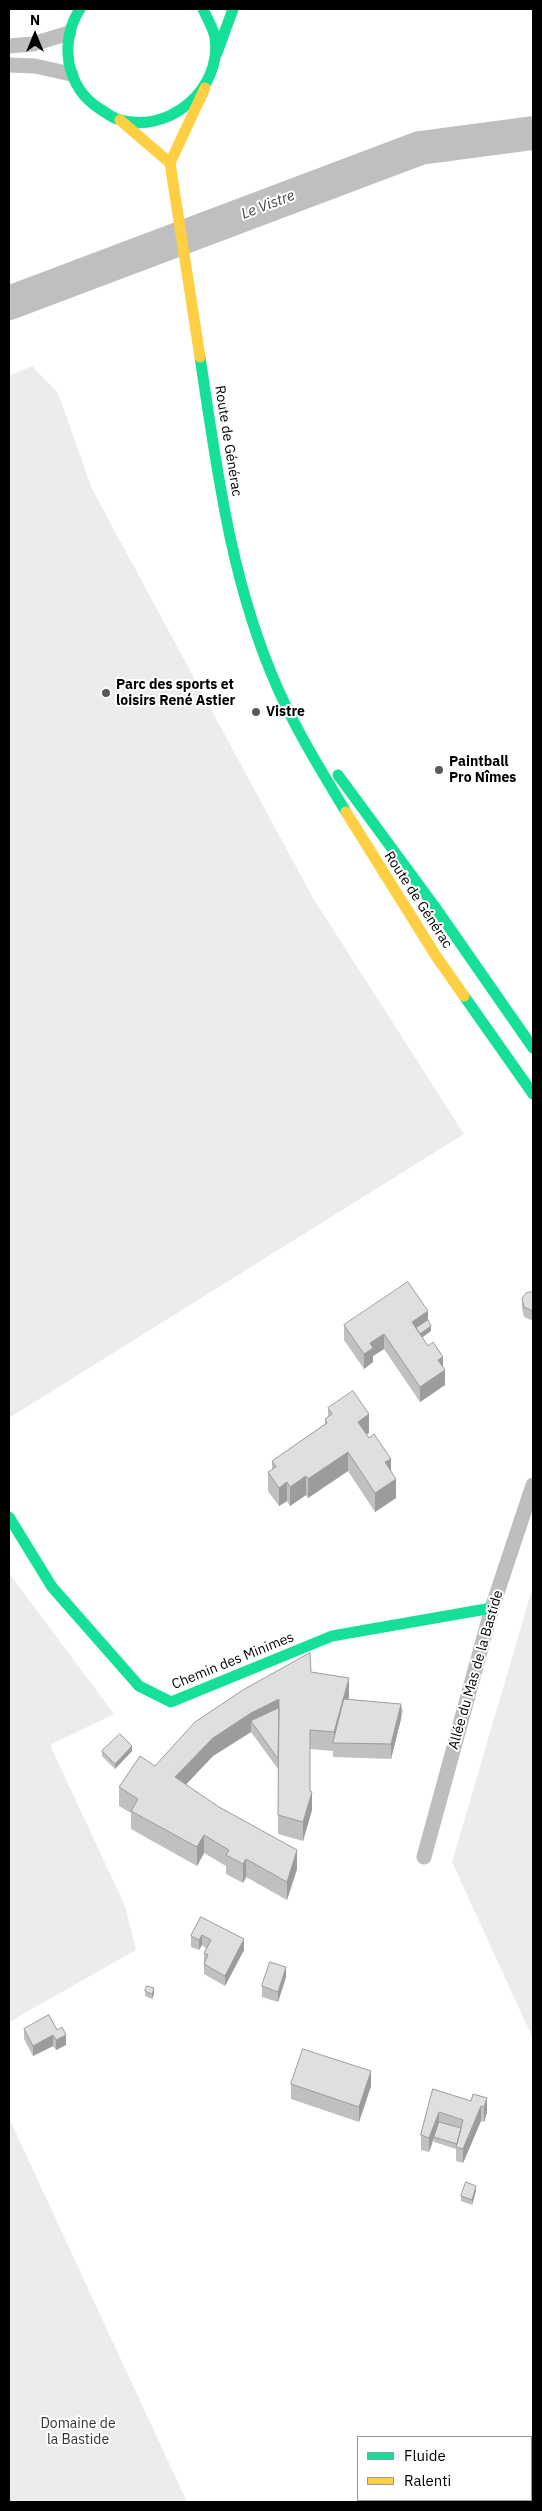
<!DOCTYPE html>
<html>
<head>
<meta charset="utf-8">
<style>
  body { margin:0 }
  #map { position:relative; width:542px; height:2511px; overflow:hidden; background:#fff; font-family:"IBM Plex Sans",sans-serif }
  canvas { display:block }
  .frame { position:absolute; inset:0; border:10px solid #000; pointer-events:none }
  .legend { position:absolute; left:357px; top:2436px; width:175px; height:65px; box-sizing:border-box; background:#fff; border:1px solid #999; margin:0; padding:6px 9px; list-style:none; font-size:15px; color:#000 }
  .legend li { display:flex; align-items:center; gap:10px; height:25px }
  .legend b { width:25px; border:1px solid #999 }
  .north { position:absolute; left:10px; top:10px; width:50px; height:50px; -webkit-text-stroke:4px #fff; paint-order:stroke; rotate:0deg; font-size:14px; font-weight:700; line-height:20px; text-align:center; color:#000 }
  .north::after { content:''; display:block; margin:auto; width:18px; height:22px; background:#000; clip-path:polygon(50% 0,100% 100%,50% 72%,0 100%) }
</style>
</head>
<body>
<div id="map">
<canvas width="542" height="2511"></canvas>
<div class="frame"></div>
<ul class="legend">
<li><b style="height:6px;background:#16e098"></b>Fluide</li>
<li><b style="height:6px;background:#ffcf43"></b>Ralenti</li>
</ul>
<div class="north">N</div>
</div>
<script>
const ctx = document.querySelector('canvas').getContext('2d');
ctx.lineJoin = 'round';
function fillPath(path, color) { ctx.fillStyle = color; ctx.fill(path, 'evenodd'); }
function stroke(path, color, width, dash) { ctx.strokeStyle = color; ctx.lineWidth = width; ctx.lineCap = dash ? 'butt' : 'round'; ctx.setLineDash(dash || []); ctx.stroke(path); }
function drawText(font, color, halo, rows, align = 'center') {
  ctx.font = font + ' "IBM Plex Sans",sans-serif'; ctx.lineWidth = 4; ctx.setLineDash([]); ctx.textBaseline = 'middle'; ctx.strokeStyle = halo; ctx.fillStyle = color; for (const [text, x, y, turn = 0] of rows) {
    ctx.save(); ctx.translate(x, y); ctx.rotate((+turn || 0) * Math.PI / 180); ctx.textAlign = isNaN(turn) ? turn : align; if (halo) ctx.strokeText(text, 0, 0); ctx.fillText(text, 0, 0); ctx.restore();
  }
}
const green = new Path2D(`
  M32 366 58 393 92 489 313 898 464 1134 9 1418V376Z
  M9 1573 114 1714 50 1745 125 1906 136 1950 9 2022Z
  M533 1586V2039L452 1862Z
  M9 2118 187 2502H9Z`);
const river = new Path2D(`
  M9 303 420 148 533 133`);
const street = new Path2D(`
  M9 46 33 44 69 33
  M9 65 35 66 71 74
  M424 1857 492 1608 533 1485`);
const fast = new Path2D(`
  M80 9C69 26 66 44 69 63 73 83 84 99 100 109 105 112 111 117 117 119 167 136 223 90 215 37 213 28 207 18 203 9
  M217 53 233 9
  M200 357C217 470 231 584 278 689 297 732 322 772 346 812
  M338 775 435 907 533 1048
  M464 996 533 1094
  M9 1517 52 1587 139 1686 171 1702 332 1636 492 1608`);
const slow = new Path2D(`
  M120 120 170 163
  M200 357 170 163 205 88
  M346 812 436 956 464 996`);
const wall = new Path2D(`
  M533 1292V1321L524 1317 522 1308V1298Z
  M428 1320 431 1331 422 1337 443 1367 445 1385 420 1402 384 1349 373 1356V1362L364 1369 344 1340V1325Z
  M328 1408 369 1433 366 1435 391 1471 396 1498 375 1512 348 1471 308 1498 306 1495 290 1506 287 1501 279 1506 268 1491V1472L272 1470V1461L325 1424V1419L328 1417Z
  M311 1672 349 1697 348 1699 401 1705 403 1711 391 1759 333 1757V1751L310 1749V1791L312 1810 303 1841 278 1834V1754V1769L251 1732 213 1756 186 1784 297 1869 287 1900 246 1877 243 1883 226 1874V1866L204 1853 197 1866 131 1829V1813L119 1806V1787Z
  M102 1751H132L115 1769 102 1756Z
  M201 1917 244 1950 225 1986 204 1974V1953L206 1948 202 1945 199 1950 191 1947V1936Z
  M286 1977 278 2002 262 1997V1986Z
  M145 1991 154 1994 152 1999 145 1996Z
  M24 2029 57 2030 66 2045 56 2050 53 2046 33 2056 24 2039Z
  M291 2084 371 2086 359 2122 291 2099Z
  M433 2089 471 2101 487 2098V2112L484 2122 481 2121 463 2163 456 2161V2149L434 2142V2139L429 2152 421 2150V2135Z
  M476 2191 472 2205 461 2201V2196Z`);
const shadedWall = new Path2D(`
  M428 1311V1325L414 1335 412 1322Z
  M431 1326V1331L416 1342V1337Z
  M384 1334V1349L373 1356V1362L364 1369V1354L370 1343Z
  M443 1357V1371L445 1370V1385L420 1402V1387L438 1360Z
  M369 1414V1433L358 1441V1422Z
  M348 1452V1471L308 1498V1479Z
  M391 1459V1477L385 1462Z
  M306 1476V1495L290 1506V1487Z
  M396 1479V1498L375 1512V1493Z
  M287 1482V1501L279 1506V1488Z
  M349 1678V1697L336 1743H334V1732Z
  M279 1699V1718L251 1721V1732L213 1756 175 1796V1777L213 1738 251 1713Z
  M401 1704V1719L391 1759V1744Z
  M132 1746V1751L115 1769V1764Z
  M312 1792V1810L303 1841V1822Z
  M204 1835V1853L197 1866V1847Z
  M297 1850V1869L287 1900V1882Z
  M246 1859V1877L243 1883V1864Z
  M202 1935V1945L199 1950V1940Z
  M244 1939V1950L225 1986V1976Z
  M286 1967V1977L278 2002V1992Z
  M154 1988V1994L152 1999V1994Z
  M53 2035V2046L33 2056V2046Z
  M66 2035V2045L56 2050V2040Z
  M371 2071V2086L359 2122V2107Z
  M487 2098V2112L484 2122V2107Z
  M481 2106V2121L463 2163V2149Z
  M439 2112V2127L434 2137 429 2152V2138Z
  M476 2186V2191L472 2205V2200Z`);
const building = new Path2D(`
  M408 1282 428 1311 412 1322 428 1346 433 1342 443 1357 438 1360 445 1370 420 1387 384 1334 370 1343 373 1348 364 1354 344 1325Z
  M533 1292V1311L524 1307 522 1298 526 1293Z
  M428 1320 431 1326 420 1334 416 1328Z
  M353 1391 369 1414 358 1422 369 1438 374 1434 391 1459 385 1462 396 1479 375 1493 348 1452 308 1479 306 1476 290 1487 287 1482 279 1488 268 1472 276 1467 272 1461 327 1423 325 1419 332 1414 328 1408Z
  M310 1653 311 1672 349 1678 334 1732 310 1730V1791L312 1792 303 1822 278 1815 279 1699 251 1713 213 1738 175 1777 219 1807 297 1850 287 1882 246 1859 243 1864 226 1855 229 1850 204 1835 197 1847 131 1811 138 1799 119 1787 140 1756 155 1766 195 1722 243 1690Z
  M344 1699 401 1704 391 1744 333 1743Z
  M279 1708 278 1759 251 1721Z
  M120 1734 132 1746 115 1764 102 1751Z
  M201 1917 244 1939 225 1976 204 1964 208 1955 204 1953 211 1940 202 1935 199 1940 191 1936Z
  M270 1962 286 1967 278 1992 262 1986Z
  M147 1986 154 1988 152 1994 145 1991Z
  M49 2015 57 2030 62 2027 66 2035 56 2040 53 2035 33 2046 24 2029Z
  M303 2049 371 2071 359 2107 291 2084Z
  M433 2089 471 2101 473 2094 487 2098 484 2107 481 2106 463 2149 456 2147 463 2120 439 2112 429 2138 421 2135Z
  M439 2122 461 2128 457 2144 434 2137Z
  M466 2182 476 2186 472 2200 461 2196Z`);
const markers = [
  [106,693,5,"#595959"],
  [256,712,5,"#595959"],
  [439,770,5,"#595959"]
];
const streetNames = [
  ["Route de Générac",228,441,81],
  ["Route de Générac",418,900,57],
  ["Chemin des Minimes",233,1661,-22],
  ["Allée du Mas de la Bastide",476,1670,-74]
];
const poiNames = [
  ["Parc des sports et",116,685],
  ["loisirs René Astier",116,701],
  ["Vistre",266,712],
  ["Paintball",449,762],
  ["Pro Nîmes",449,778]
];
const parkNames = [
  ["Domaine de",78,2424],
  ["la Bastide",78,2440]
];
const waterNames = [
  ["Le Vistre",268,205,-21]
];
fillPath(green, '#ececec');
stroke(river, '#bfbfbf', 34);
stroke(street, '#bebebe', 15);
stroke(fast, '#16e098', 11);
stroke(slow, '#ffcf43', 11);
fillPath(wall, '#c0c0c0');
fillPath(shadedWall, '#9c9c9c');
fillPath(building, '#dfdfdf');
stroke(building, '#9c9c9c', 1);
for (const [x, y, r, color] of markers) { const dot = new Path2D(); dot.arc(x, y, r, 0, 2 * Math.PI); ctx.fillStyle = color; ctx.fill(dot); stroke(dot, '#fff', 2); }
drawText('14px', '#000', '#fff', streetNames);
drawText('bold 14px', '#000', '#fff', poiNames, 'left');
drawText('14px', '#333', '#fff', parkNames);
drawText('italic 15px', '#444', '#fff', waterNames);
</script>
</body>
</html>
